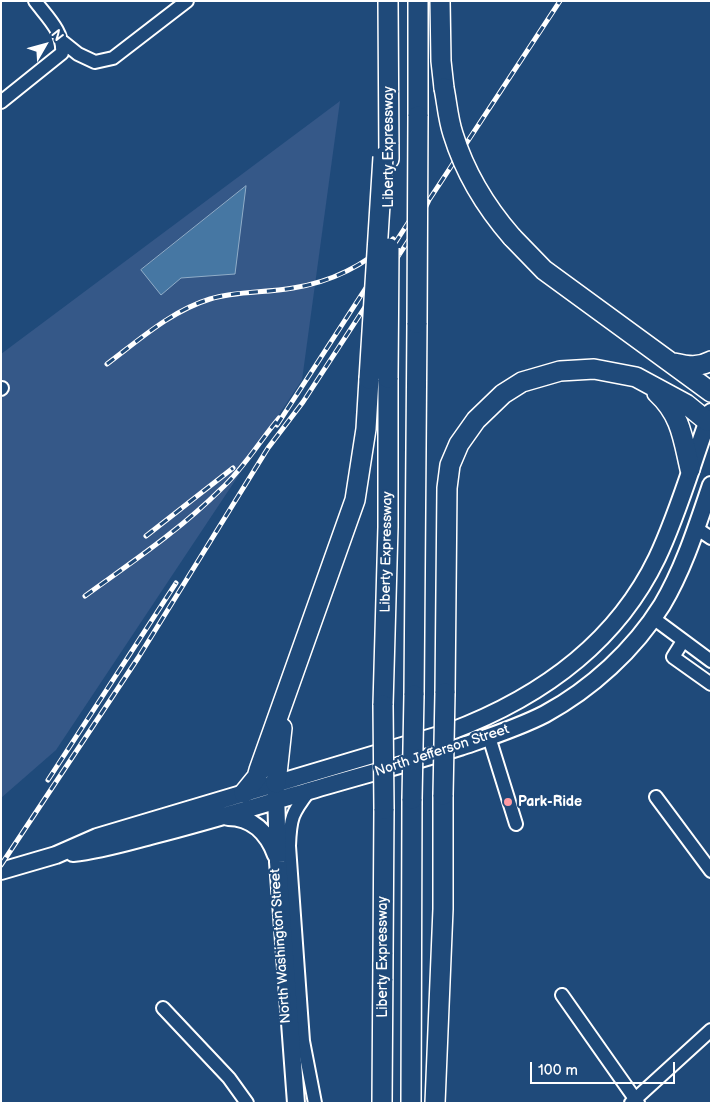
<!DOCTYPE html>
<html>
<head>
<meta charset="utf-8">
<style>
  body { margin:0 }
  #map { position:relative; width:712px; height:1104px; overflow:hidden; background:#1f4a7a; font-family:"Balsamiq Sans",sans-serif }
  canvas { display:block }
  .frame { position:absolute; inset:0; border:2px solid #fff; pointer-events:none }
  .north { position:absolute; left:20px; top:20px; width:50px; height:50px; -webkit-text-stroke:4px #1f4a7a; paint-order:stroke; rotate:52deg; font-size:14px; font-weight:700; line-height:20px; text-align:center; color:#fff }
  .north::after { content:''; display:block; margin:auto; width:18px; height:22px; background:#fff; clip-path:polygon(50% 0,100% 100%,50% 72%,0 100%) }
  .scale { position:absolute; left:530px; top:1062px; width:145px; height:22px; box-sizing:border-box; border:2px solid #fff; border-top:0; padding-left:6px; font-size:15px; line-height:18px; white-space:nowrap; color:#fff; -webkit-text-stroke:4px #1f4a7a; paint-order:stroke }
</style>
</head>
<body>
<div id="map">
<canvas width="712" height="1104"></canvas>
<div class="frame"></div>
<div class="north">N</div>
<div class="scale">100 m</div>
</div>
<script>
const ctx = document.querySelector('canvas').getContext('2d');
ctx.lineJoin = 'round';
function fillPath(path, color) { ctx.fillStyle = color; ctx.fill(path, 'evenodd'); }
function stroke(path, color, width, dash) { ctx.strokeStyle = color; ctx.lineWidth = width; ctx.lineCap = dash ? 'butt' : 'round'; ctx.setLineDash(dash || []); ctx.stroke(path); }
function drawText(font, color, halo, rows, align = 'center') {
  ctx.font = font + ' "Balsamiq Sans",sans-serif'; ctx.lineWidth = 4.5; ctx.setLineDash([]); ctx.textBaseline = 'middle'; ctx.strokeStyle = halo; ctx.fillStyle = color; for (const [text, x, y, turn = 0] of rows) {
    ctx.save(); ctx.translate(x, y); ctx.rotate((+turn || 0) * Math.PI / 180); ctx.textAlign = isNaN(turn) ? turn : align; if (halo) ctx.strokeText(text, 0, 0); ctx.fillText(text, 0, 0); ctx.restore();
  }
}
const built = new Path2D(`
  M340 101 302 380 56 750 1 798V354Z`);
const water = new Path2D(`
  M246 186 235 274 181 278 161 295 141 270Z`);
const minor = new Path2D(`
  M63 42 78 54 95 62 113 58 187 1
  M1 102 62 53C64 32 47 17 35 1
  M1 389 2 388
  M696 528 711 538
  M653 618 711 661
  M683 641 673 657 711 684
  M489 737 516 824
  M309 791C292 813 290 818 289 846L303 1041 315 1103
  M656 797 711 871
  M562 995 638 1103
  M163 1008 229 1078 247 1103
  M631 1103 711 1030`);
const major = new Path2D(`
  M276 791 278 862 296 1103
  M228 817C252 817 268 833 276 855
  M73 853C101 850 127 842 154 835 206 822 257 806 309 791 359 776 410 763 460 747 489 737 518 728 545 714 591 689 634 650 662 605 684 568 697 526 711 485
  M1 871 56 855 97 837 449 732C537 699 615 645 657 558 679 512 693 460 711 412`);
const highway = new Path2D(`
  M388 1 389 159
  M440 1 441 61 444 88
  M418 116V1
  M512 237 544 270 711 392
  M674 363C688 366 698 368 711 361
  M657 393C681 415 683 439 690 469
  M445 693 447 488 450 465 459 444 476 420 503 394 522 382 560 371 594 369 636 377 686 404 707 421
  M414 695 417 323
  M383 705 388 527V378
  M276 783 282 728
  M244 793 257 777 259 770 355 500 366 429 369 379
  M382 1103 384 809
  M411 1103 412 799
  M435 1103 443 909V795`);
const rail = new Path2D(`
  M107 364C139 340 171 311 210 299 236 291 265 293 293 288 331 282 365 265 393 239
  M277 425 421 203
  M146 536 233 468
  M85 596C132 562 180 530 221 489 244 468 259 442 279 418
  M48 780 176 583
  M1 865 138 658 268 448 303 402 414 232 429 200 560 1`);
const highwayBridge = new Path2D(`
  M444 88C447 103 448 119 453 134 465 173 485 206 512 237
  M417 323 418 116
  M388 378 389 248
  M369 379 383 157
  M383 705 384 809
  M443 795 445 693
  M412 799 414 695`);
const markers = [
  [508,802,5,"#ff9aa2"]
];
const streetNames = [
  ["Liberty Expressway",389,147,-90],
  ["Liberty Expressway",387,552,-89],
  ["North Jefferson Street",442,751,-18],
  ["North Washington Street",281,946,-94],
  ["Liberty Expressway",383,957,-90]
];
const poiNames = [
  ["Park-Ride",518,802]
];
fillPath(built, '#355888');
fillPath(water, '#4677a3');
stroke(water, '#90adc8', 1);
stroke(minor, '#fff', 16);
stroke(major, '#fff', 20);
stroke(highway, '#fff', 22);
stroke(minor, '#1f4a7a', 12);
stroke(major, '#1f4a7a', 16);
stroke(highway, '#1f4a7a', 19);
stroke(rail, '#fff', 5);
stroke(rail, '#1f4a7a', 3, [9]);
stroke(highwayBridge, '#fff', 22, []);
stroke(highwayBridge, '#1f4a7a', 19);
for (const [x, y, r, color] of markers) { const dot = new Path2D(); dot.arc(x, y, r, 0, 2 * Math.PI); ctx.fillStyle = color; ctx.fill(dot); stroke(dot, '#1f4a7a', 2); }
drawText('14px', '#fff', '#1f4a7a', streetNames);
drawText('bold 14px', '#fff', '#1f4a7a', poiNames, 'left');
</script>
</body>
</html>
